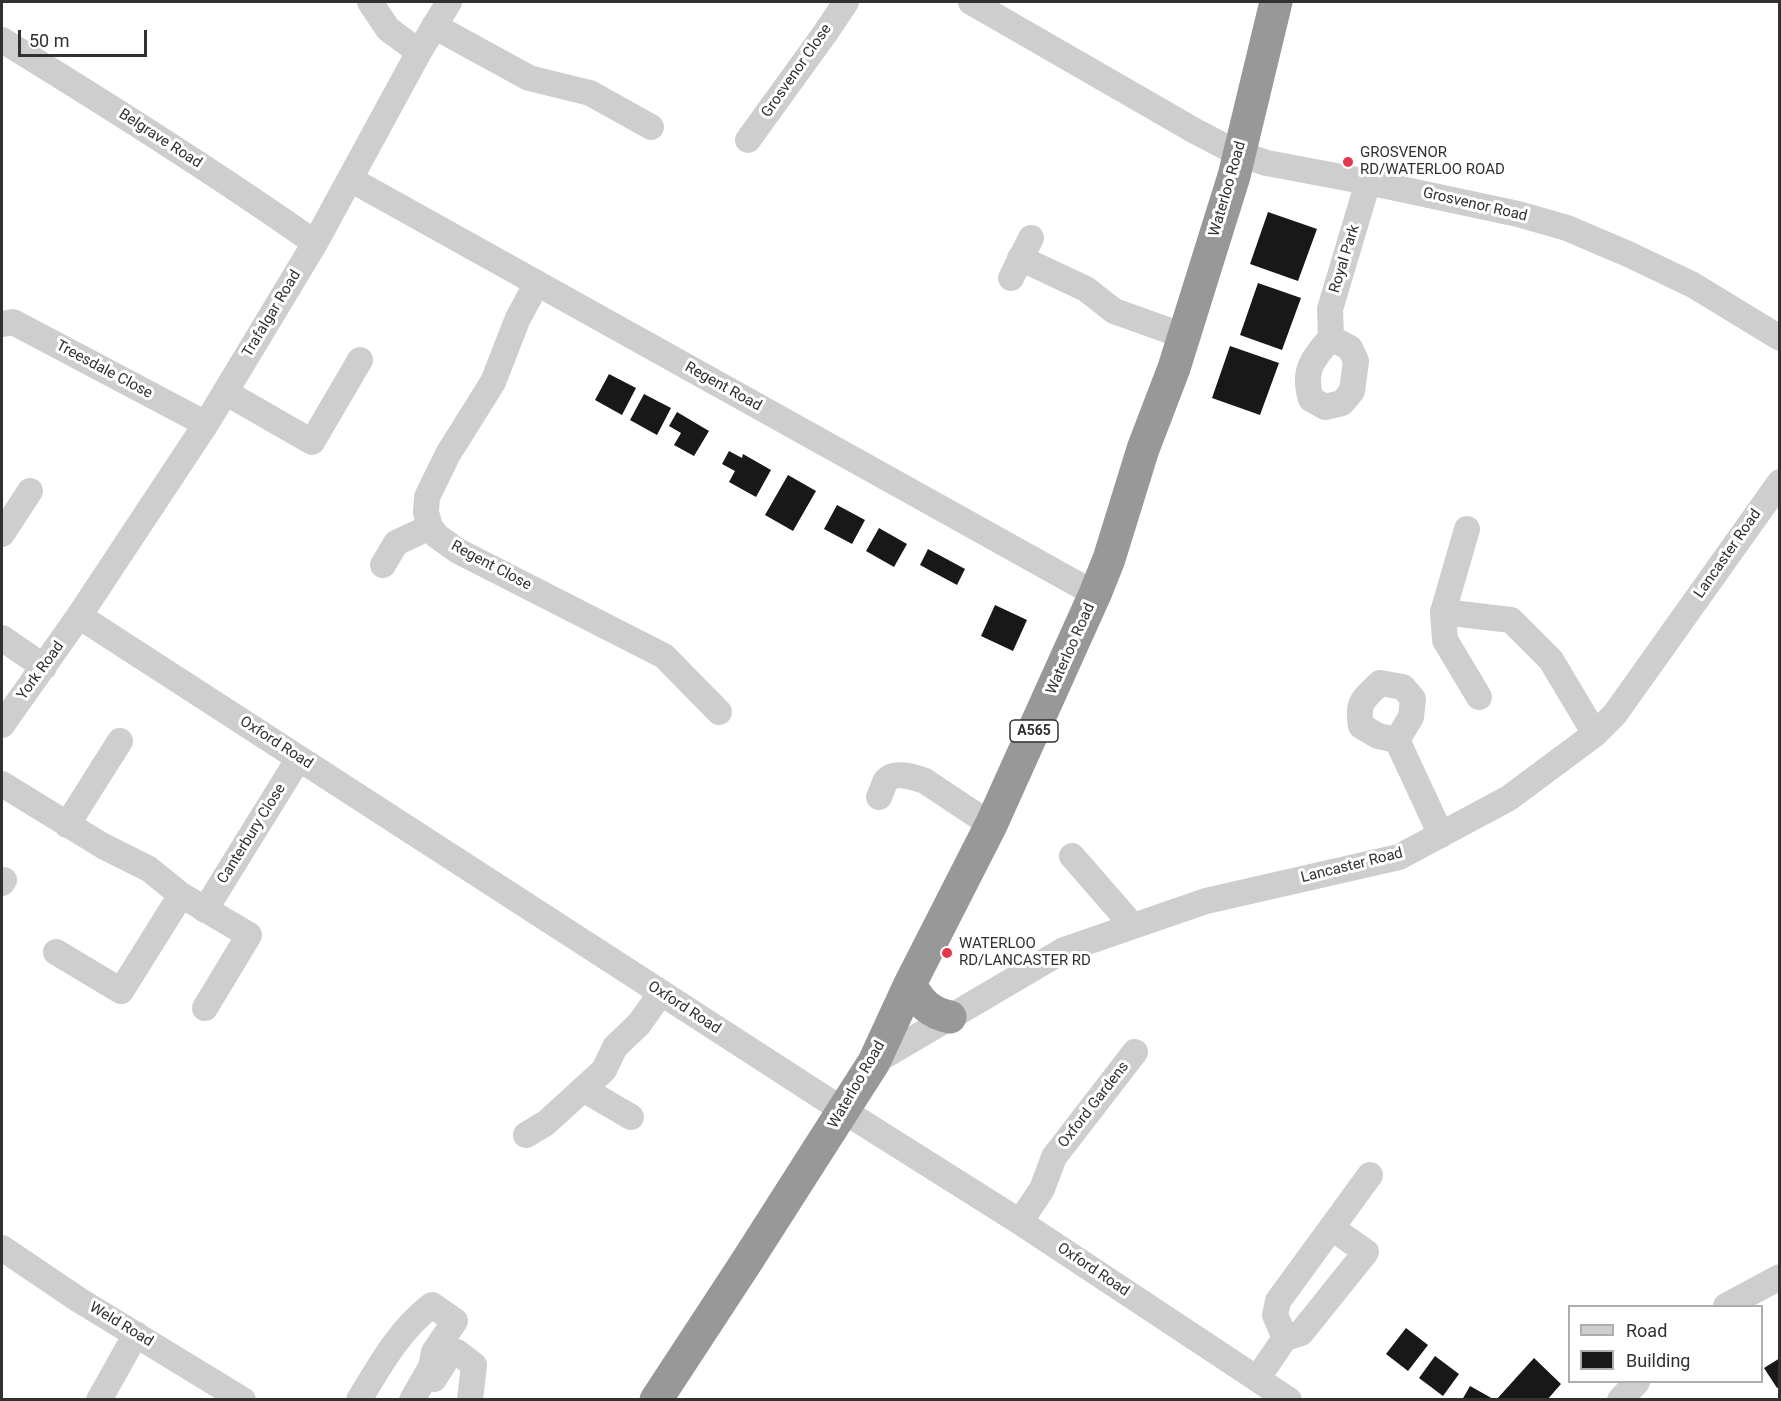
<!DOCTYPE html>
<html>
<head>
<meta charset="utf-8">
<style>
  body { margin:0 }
  #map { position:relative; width:1781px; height:1401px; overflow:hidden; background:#fff; font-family:Roboto,sans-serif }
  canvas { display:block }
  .frame { position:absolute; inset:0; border:3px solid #313131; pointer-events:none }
  .legend { position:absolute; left:1568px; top:1305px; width:195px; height:78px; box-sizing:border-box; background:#fff; border:2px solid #adadad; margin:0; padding:8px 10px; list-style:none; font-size:18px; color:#313131 }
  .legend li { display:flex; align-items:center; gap:12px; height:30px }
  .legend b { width:30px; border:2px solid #adadad }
  .scale { position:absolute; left:18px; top:30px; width:129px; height:27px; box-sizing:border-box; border:3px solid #313131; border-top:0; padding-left:8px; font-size:18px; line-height:21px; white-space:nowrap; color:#313131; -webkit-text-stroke:4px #fff; paint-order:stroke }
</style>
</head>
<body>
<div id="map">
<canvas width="1781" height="1401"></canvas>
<div class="frame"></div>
<ul class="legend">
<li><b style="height:8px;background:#cecece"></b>Road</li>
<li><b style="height:16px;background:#181818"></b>Building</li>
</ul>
<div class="scale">50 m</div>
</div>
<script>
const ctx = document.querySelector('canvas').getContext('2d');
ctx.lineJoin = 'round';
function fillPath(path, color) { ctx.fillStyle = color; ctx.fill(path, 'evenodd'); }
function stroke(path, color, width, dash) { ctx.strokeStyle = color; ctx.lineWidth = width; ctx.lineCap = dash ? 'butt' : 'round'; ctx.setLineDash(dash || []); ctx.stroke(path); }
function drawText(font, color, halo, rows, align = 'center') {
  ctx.font = font + ' Roboto,sans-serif'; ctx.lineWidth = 6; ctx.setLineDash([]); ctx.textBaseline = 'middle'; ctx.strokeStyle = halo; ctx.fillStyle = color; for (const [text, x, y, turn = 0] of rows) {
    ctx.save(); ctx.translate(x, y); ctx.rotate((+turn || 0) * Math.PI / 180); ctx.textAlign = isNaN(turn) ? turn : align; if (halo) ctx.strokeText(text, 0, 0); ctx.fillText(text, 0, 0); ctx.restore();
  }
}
const building = new Path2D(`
  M1268 212 1317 229 1298 281 1250 264Z
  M1258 283 1301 298 1282 350 1240 335Z
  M1230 346 1279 363 1260 415 1212 398Z
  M609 374 636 388 622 415 595 400Z
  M644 394 671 408 657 435 630 420Z
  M677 412 709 431 694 456 674 445 681 433 669 426Z
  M729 451 742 458 743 454 771 470 756 497 729 482 735 471 722 464Z
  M788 475 816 491 793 531 765 515Z
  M837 505 865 520 852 544 824 529Z
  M879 528 907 544 894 567 866 551Z
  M928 549 965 569 957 585 920 565Z
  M995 605 1027 620 1013 651 981 636Z
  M1406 1328 1428 1345 1408 1371 1386 1354Z
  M1435 1356 1459 1374 1443 1396 1419 1378Z
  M1534 1358 1561 1384 1547 1400H1496Z
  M1780 1358V1387L1777 1388 1764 1368Z
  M1470 1386 1495 1400H1462Z`);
const minor = new Path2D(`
  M370 2 388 29 419 52
  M971 2 1195 131 1239 154 1267 163 1368 182 1518 214 1567 228 1628 254 1693 285 1780 338
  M434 26 529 78 590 93 651 127
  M2 40C108 105 213 171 315 243
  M748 140 826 32 846 2
  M350 179 1095 594
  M1020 258 1086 289 1114 311 1184 336
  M1011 278 1031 238
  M537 283 518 318 493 382 448 454 427 497 426 512 430 527 437 536 458 551 664 656 719 712
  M2 324 13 322 206 424
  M1331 338C1313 358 1302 371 1311 399L1325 407 1342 403 1352 391 1356 361 1350 348 1331 338 1330 309 1368 182
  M225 392 312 442 360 360
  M1467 529 1443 612 1445 640 1479 697
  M2 534 30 491
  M383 565 396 543 430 527
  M1443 612 1511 620 1551 660 1595 734
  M79 616 844 1111 1020 1222 1289 1400
  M2 638 44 667
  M1380 683 1403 687 1413 699 1411 717 1397 740 1378 736 1361 726C1357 701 1363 700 1380 683Z
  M2 725 79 616 206 424 315 243 419 52 449 2
  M1397 740 1441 835
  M2 784 103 846 149 869 181 895 249 935 205 1008
  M879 797C881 793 883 787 885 782 893 770 914 777 925 781L991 825
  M67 825 120 741
  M1072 856 1133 926
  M2 883 4 880
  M205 910 299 758
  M56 952 121 991 181 895
  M874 1062 1064 950 1206 901 1399 857 1509 798 1595 734 1615 714 1780 482
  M583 1089 631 1117
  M526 1135 546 1123 604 1070 615 1047 639 1024 661 993
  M1020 1222 1042 1189 1054 1157 1135 1052
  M2 1248 79 1300 243 1400
  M1726 1306 1780 1277
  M1285 1338 1301 1333 1366 1252 1332 1228
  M434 1379 449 1355 457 1352 474 1365 470 1400
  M1257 1379 1285 1338 1275 1315 1278 1301 1370 1175
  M99 1400 136 1334
  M359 1400C380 1365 400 1329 432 1305L455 1321 434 1352 431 1367 412 1400
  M1620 1400 1637 1382`);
const highway = new Path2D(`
  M910 984C919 1002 930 1013 950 1017
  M656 1400 747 1261 874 1062 910 984 991 825 1095 594 1109 559 1143 449 1174 368 1234 176 1276 2`);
const markers = [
  [1348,162,6,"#e5364c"],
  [947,953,6,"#e5364c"]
];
const shields = [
  [1034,731,48]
];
const shieldNames = [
  ["A565",1034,731]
];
const streetNames = [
  ["Grosvenor Close",797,71,-55],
  ["Belgrave Road",160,139,33],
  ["Waterloo Road",1228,189,-74],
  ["Grosvenor Road",1475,205,13],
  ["Royal Park",1345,259,-73],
  ["Trafalgar Road",272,314,-59],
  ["Treesdale Close",104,370,28],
  ["Regent Road",723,387,29],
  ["Lancaster Road",1728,554,-55],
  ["Regent Close",491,566,28],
  ["Waterloo Road",1071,649,-66],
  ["York Road",41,671,-54],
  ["Oxford Road",276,743,33],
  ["Canterbury Close",252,834,-58],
  ["Lancaster Road",1352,866,-14],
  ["Oxford Road",684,1008,33],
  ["Waterloo Road",857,1085,-60],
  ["Oxford Gardens",1094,1105,-52],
  ["Oxford Road",1093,1270,34],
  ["Weld Road",121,1325,31]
];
const poiNames = [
  ["GROSVENOR",1360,153],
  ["RD/WATERLOO ROAD",1360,170],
  ["WATERLOO",959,944],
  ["RD/LANCASTER RD",959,961]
];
fillPath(building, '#181818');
stroke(minor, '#cecece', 26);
stroke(highway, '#989898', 33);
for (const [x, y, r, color] of markers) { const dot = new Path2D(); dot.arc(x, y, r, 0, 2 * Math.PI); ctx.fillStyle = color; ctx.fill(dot); stroke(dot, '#fff', 2); }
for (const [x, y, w] of shields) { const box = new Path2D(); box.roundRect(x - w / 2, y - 11, w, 22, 4.5); ctx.fillStyle = '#fff'; ctx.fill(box); stroke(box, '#313131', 1.5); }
drawText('bold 14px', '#313131', null, shieldNames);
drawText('15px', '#313131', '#fff', streetNames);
drawText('15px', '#313131', '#fff', poiNames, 'left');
</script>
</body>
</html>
